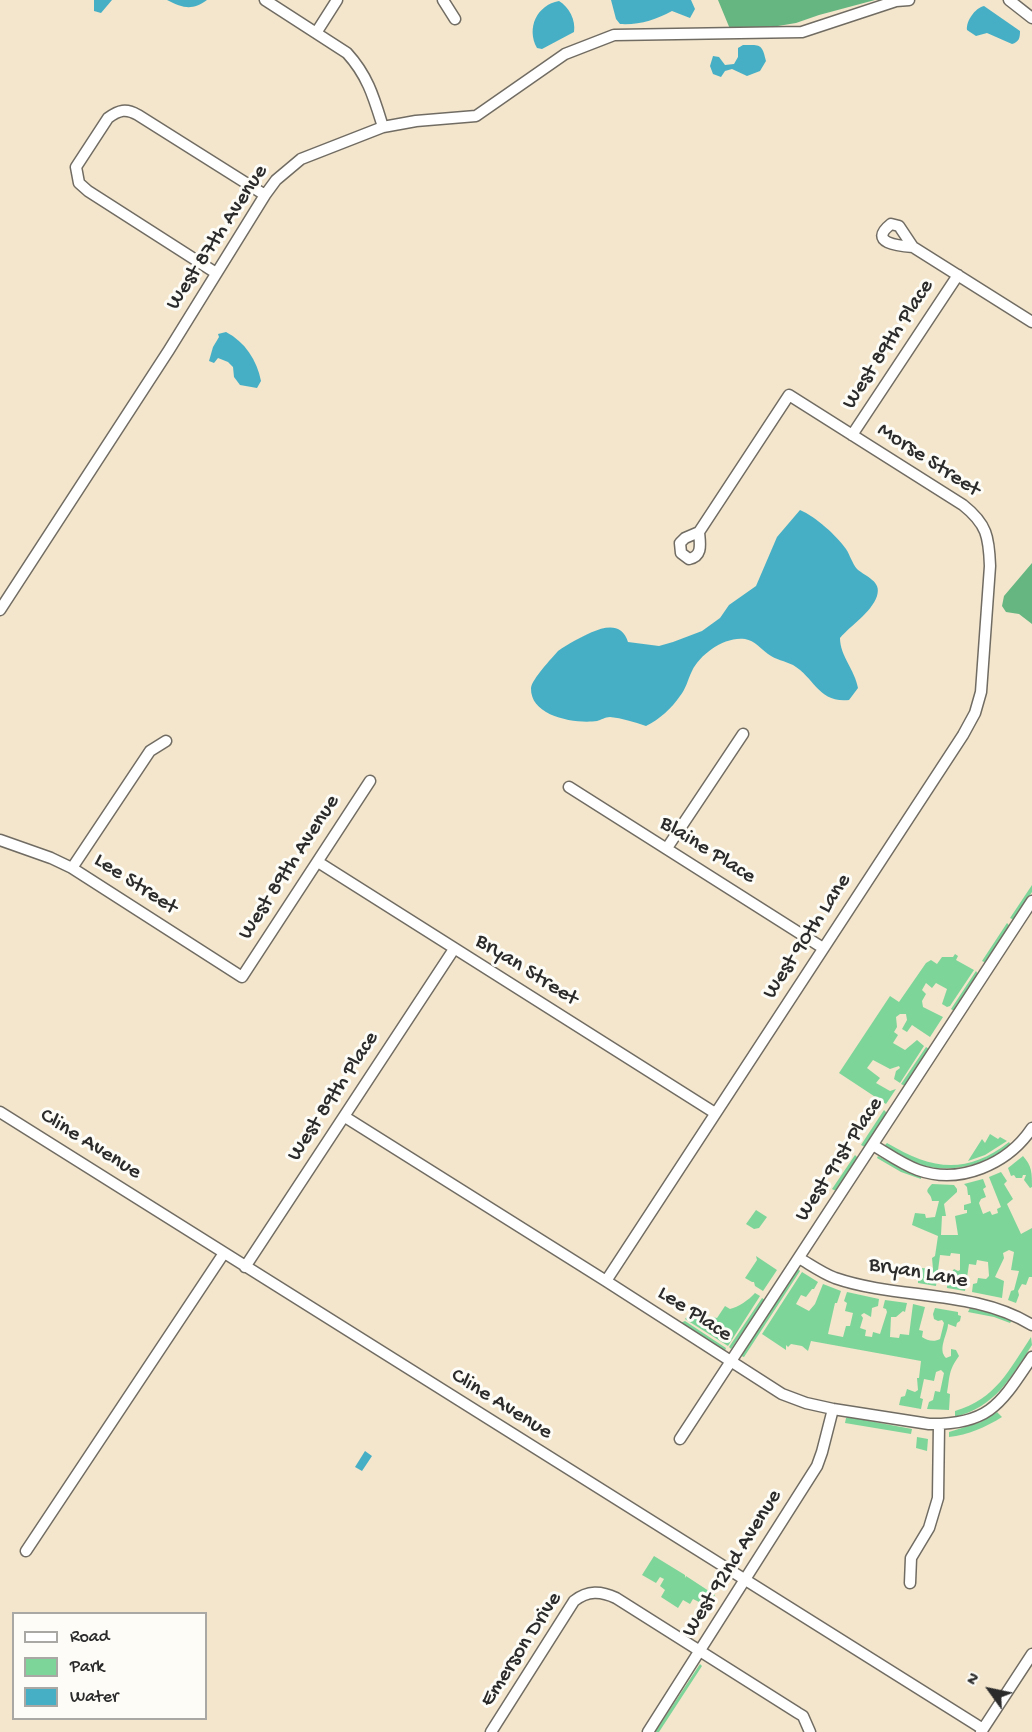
<!DOCTYPE html>
<html>
<head>
<meta charset="utf-8">
<style>
  body { margin:0 }
  #map { position:relative; width:1032px; height:1732px; overflow:hidden; background:#f3e6cc; font-family:"Gochi Hand",sans-serif }
  canvas { display:block }
  .legend { position:absolute; left:12px; top:1612px; width:195px; height:108px; box-sizing:border-box; background:#fdfcf7; border:2px solid #a9a8a5; margin:0; padding:8px 10px; list-style:none; font-size:18px; color:#2b2b2b }
  .legend li { display:flex; align-items:center; gap:12px; height:30px }
  .legend b { width:30px; border:2px solid #a9a8a5 }
  .north { position:absolute; left:960px; top:1660px; width:60px; height:60px; -webkit-text-stroke:4px #fdfcf7; paint-order:stroke; rotate:303deg; font-size:16px; font-weight:700; line-height:24px; text-align:center; color:#2b2b2b }
  .north::after { content:''; display:block; margin:auto; width:21px; height:27px; background:#2b2b2b; clip-path:polygon(50% 0,100% 100%,50% 72%,0 100%) }
</style>
</head>
<body>
<div id="map">
<canvas width="1032" height="1732"></canvas>
<ul class="legend">
<li><b style="height:8px;background:#fff"></b>Road</li>
<li><b style="height:16px;background:#7ed59a"></b>Park</li>
<li><b style="height:16px;background:#47afc5"></b>Water</li>
</ul>
<div class="north">N</div>
</div>
<script>
const ctx = document.querySelector('canvas').getContext('2d');
ctx.lineJoin = 'round';
function fillPath(path, color) { ctx.fillStyle = color; ctx.fill(path, 'evenodd'); }
function stroke(path, color, width, dash) { ctx.strokeStyle = color; ctx.lineWidth = width; ctx.lineCap = dash ? 'butt' : 'round'; ctx.setLineDash(dash || []); ctx.stroke(path); }
function drawText(font, color, halo, rows, align = 'center') {
  ctx.font = font + ' "Gochi Hand",sans-serif'; ctx.lineWidth = 6; ctx.setLineDash([]); ctx.textBaseline = 'middle'; ctx.strokeStyle = halo; ctx.fillStyle = color; for (const [text, x, y, turn = 0] of rows) {
    ctx.save(); ctx.translate(x, y); ctx.rotate((+turn || 0) * Math.PI / 180); ctx.textAlign = isNaN(turn) ? turn : align; if (halo) ctx.strokeText(text, 0, 0); ctx.fillText(text, 0, 0); ctx.restore();
  }
}
const green = new Path2D(`
  M1032 885V892L1014 920 1010 918Z
  M1007 923 1010 926 986 963 982 961Z
  M955 954 958 956 956 960 974 970 950 1006 947 1007 942 1004 947 989 936 983 932 988 926 983 922 990 926 994 922 1001 923 1007 943 1017 930 1037 912 1025 907 1032 902 1029 907 1020 906 1014H900L896 1017 897 1027 894 1032 898 1035 893 1043 905 1050 917 1040 924 1046 900 1083 894 1079 896 1071 900 1068 899 1066 890 1069 873 1060 867 1068 880 1078 876 1083 890 1091 896 1089 886 1104 839 1073 890 996 899 1002 926 963 931 960 937 964 942 957H953Z
  M976 971 978 974 954 1011 951 1009Z
  M926 1047 929 1049 905 1086 901 1084Z
  M884 1110 887 1113 865 1147 861 1145Z
  M990 1134 998 1139 1000 1137 1007 1141 985 1155 968 1161 982 1139 985 1143Z
  M1009 1142 1011 1145C979 1170 936 1177 900 1156 895 1152 889 1149 885 1145L887 1143C931 1169 965 1176 1009 1142Z
  M855 1155 858 1158 836 1191 832 1189Z
  M878 1156 904 1170 921 1175V1179L901 1172 877 1158Z
  M1023 1156C1032 1166 1032 1173 1032 1187L1030 1188 1024 1180 1026 1175H1023L1022 1178H1016L1014 1175 1011 1176 1008 1168Z
  M1001 1172 1007 1181 1004 1184 1013 1199 1007 1204 1021 1234 1032 1228V1277H1029L1026 1285 1022 1284 1018 1291 1019 1295 1016 1303 1008 1300 1011 1291 1014 1290 1019 1271 1011 1270 1014 1252 1009 1250 1003 1253 1004 1258 995 1277 1004 1281 1002 1298 972 1292 973 1284 977 1283 978 1278 986 1279 989 1276 988 1262 977 1260 976 1265 969 1264 965 1291 947 1288V1282C951 1278 950 1274 954 1269L958 1271 960 1270V1254L951 1253 950 1256 940 1255 936 1286 918 1283V1280L915 1279 921 1268 933 1269 932 1258 935 1256 938 1236 912 1225 915 1213 925 1214 926 1218 935 1217 939 1201H932C931 1191 922 1194 932 1184L954 1185 957 1189V1192L944 1204 946 1216H942L941 1235H958L955 1216 967 1213V1210H964V1205L971 1203 970 1195H968L967 1187 964 1184 983 1179 986 1187 983 1189 986 1197 981 1199 979 1203 983 1214 990 1211 992 1215 998 1213 997 1209 1001 1207 989 1177Z
  M756 1210 767 1217 759 1228 754 1229 746 1224Z
  M756 1256 777 1270 763 1291 755 1286 754 1282H752L745 1278 757 1260Z
  M798 1269 800 1271 744 1357 741 1356 743 1352Z
  M802 1272 818 1282 814 1289H812L806 1297 801 1295 796 1304 809 1311 815 1304 823 1284 841 1291 837 1303H835L828 1334 843 1337 846 1326H850L853 1313 845 1311 847 1303 844 1301 847 1292 879 1299 878 1306 872 1308 871 1317 864 1313 861 1315 863 1318 860 1328 866 1330 865 1336 872 1337 873 1332 880 1334 887 1312 886 1309 883 1308 885 1300 907 1303 905 1312 903 1311 896 1317H891L890 1337 899 1338 900 1334 909 1335 913 1304 925 1307 919 1330 923 1331 922 1337C927 1341 935 1342 940 1339L944 1323 942 1320 938 1321 934 1319 933 1314 935 1308 958 1312V1315L961 1316 960 1321 957 1323 956 1327 948 1324C948 1334 937 1349 946 1358L951 1356V1349L956 1350 959 1356C948 1371 950 1377 947 1393L950 1394 949 1410 927 1409 929 1402 933 1400 935 1391 940 1392 944 1373 941 1370 936 1372 934 1381 924 1379 920 1398 923 1399 921 1409 899 1405 901 1397 905 1396 907 1389 915 1392 918 1390 917 1378H919L921 1361 811 1341 808 1351 802 1346 791 1344 788 1347 786 1345V1350L762 1334Z
  M755 1293 760 1296 728 1346 685 1319 690 1313 717 1318 725 1306 730 1309C738 1307 749 1300 755 1293Z
  M762 1298 765 1300 731 1349 729 1347Z
  M970 1308 1013 1319 1010 1323 994 1317 968 1312Z
  M685 1321 726 1348 725 1351 680 1323Z
  M1031 1337 1032 1345C1010 1379 996 1406 955 1417V1411C996 1399 1009 1370 1031 1337Z
  M997 1412 1002 1417C986 1427 968 1435 949 1437V1432L981 1422Z
  M848 1417 912 1429 911 1434 845 1423 846 1418Z
  M917 1437 928 1439 927 1451 916 1448Z
  M654 1556 685 1575V1578L686 1576 715 1595 705 1611 699 1607 701 1603 693 1599 690 1604 683 1600 678 1608 661 1597 665 1590 660 1586 664 1579 660 1577 656 1583 642 1575Z
  M700 1664 702 1666 659 1732H655Z`);
const forest = new Path2D(`
  M718 0H875L819 15 796 23 772 27 730 29Z
  M1032 563V624L1019 614 1006 612 1002 606 1004 596Z`);
const water = new Path2D(`
  M94 0H112L101 13 94 11Z
  M167 0H207C192 11 183 8 167 0Z
  M611 0H691L695 9 690 18 672 11C655 20 640 25 620 24L616 19Z
  M559 1C569 7 576 20 574 32L542 49 537 48C526 28 537 5 559 1Z
  M984 6 1020 31C1020 38 1019 42 1012 44L987 33 976 36 967 30C966 21 975 8 984 6Z
  M743 45C760 45 762 43 766 61L760 71 747 76 732 69 725 71 721 77 713 74 710 66 713 56 719 57 725 65 734 64 738 57V48Z
  M226 332C245 342 257 360 261 381L257 388 240 385 234 377 233 367 228 362 218 358 214 363 209 361 213 347 219 337 218 334Z
  M800 510C816 517 836 535 846 549 850 555 852 563 857 569 866 577 882 581 877 596 871 613 851 625 840 638 840 656 855 670 858 688L849 700C818 703 815 678 793 665 785 661 776 660 768 654 760 648 755 641 745 639 725 636 700 654 692 671 688 679 686 689 680 696 671 709 660 719 646 726 634 722 622 718 610 717 605 717 601 720 597 721 576 724 530 717 531 688 532 679 552 658 558 651 563 647 569 644 574 641 591 632 620 615 628 642L659 646 673 642 702 631 720 618 729 605 756 586 777 537Z
  M365 1451 372 1456 362 1471 355 1467Z`);
const minor = new Path2D(`
  M265 0 347 53C368 76 374 98 383 127
  M443 0 455 19
  M1009 0 1032 18
  M316 33 337 0
  M913 247C899 246 867 243 891 224L899 226 913 247 1032 322
  M216 273 88 191 79 183 76 167 108 118C119 110 126 108 138 115L265 195
  M852 435 958 275
  M0 610 169 350 265 195 276 180 301 159 383 127 416 121 476 116 565 54 614 35 802 32 896 1 909 0
  M569 787 823 948
  M0 840 51 858 72 868 242 977 370 781
  M667 848 743 734
  M318 862 715 1113
  M72 868 150 751 166 741
  M0 1112 983 1729
  M345 1117 606 1281 782 1394 806 1403 833 1409 929 1424C990 1425 1001 1403 1032 1357
  M873 1145C888 1154 902 1164 918 1170 960 1185 1008 1164 1032 1128
  M799 1258C811 1265 822 1273 835 1278 899 1300 973 1289 1032 1325
  M245 1267 454 949
  M606 1281 963 735 975 713 981 692 990 566C989 537 987 524 963 505L789 395 699 532 685 538 680 543 681 553 689 559C703 556 700 544 699 532
  M680 1439 1032 901
  M26 1551 224 1253
  M910 1583 911 1558 929 1528 938 1498 939 1424
  M491 1732 574 1601C588 1590 601 1591 616 1598L798 1713 803 1716 810 1732
  M648 1732 817 1466 822 1452 833 1409
  M981 1732 1032 1654`);
const streetNames = [
  ["West 87th Avenue",218,238,-57],
  ["West 89th Place",889,345,-57],
  ["Morse Street",928,461,33],
  ["Blaine Place",707,851,32],
  ["West 89th Avenue",290,868,-57],
  ["Lee Street",135,885,33],
  ["West 90th Lane",808,937,-57],
  ["Bryan Street",526,971,32],
  ["West 89th Place",334,1097,-57],
  ["Cline Avenue",90,1145,32],
  ["West 91st Place",840,1160,-57],
  ["Bryan Lane",918,1274,10],
  ["Lee Place",694,1315,33],
  ["Cline Avenue",501,1405,32],
  ["West 92nd Avenue",733,1564,-58],
  ["Emerson Drive",522,1650,-57]
];
fillPath(green, '#7ed59a');
fillPath(forest, '#66b682');
fillPath(water, '#47afc5');
stroke(minor, '#716c63', 13);
stroke(minor, '#fff', 10);
drawText('22px', '#2b2b2b', '#fdfcf7', streetNames);
</script>
</body>
</html>
